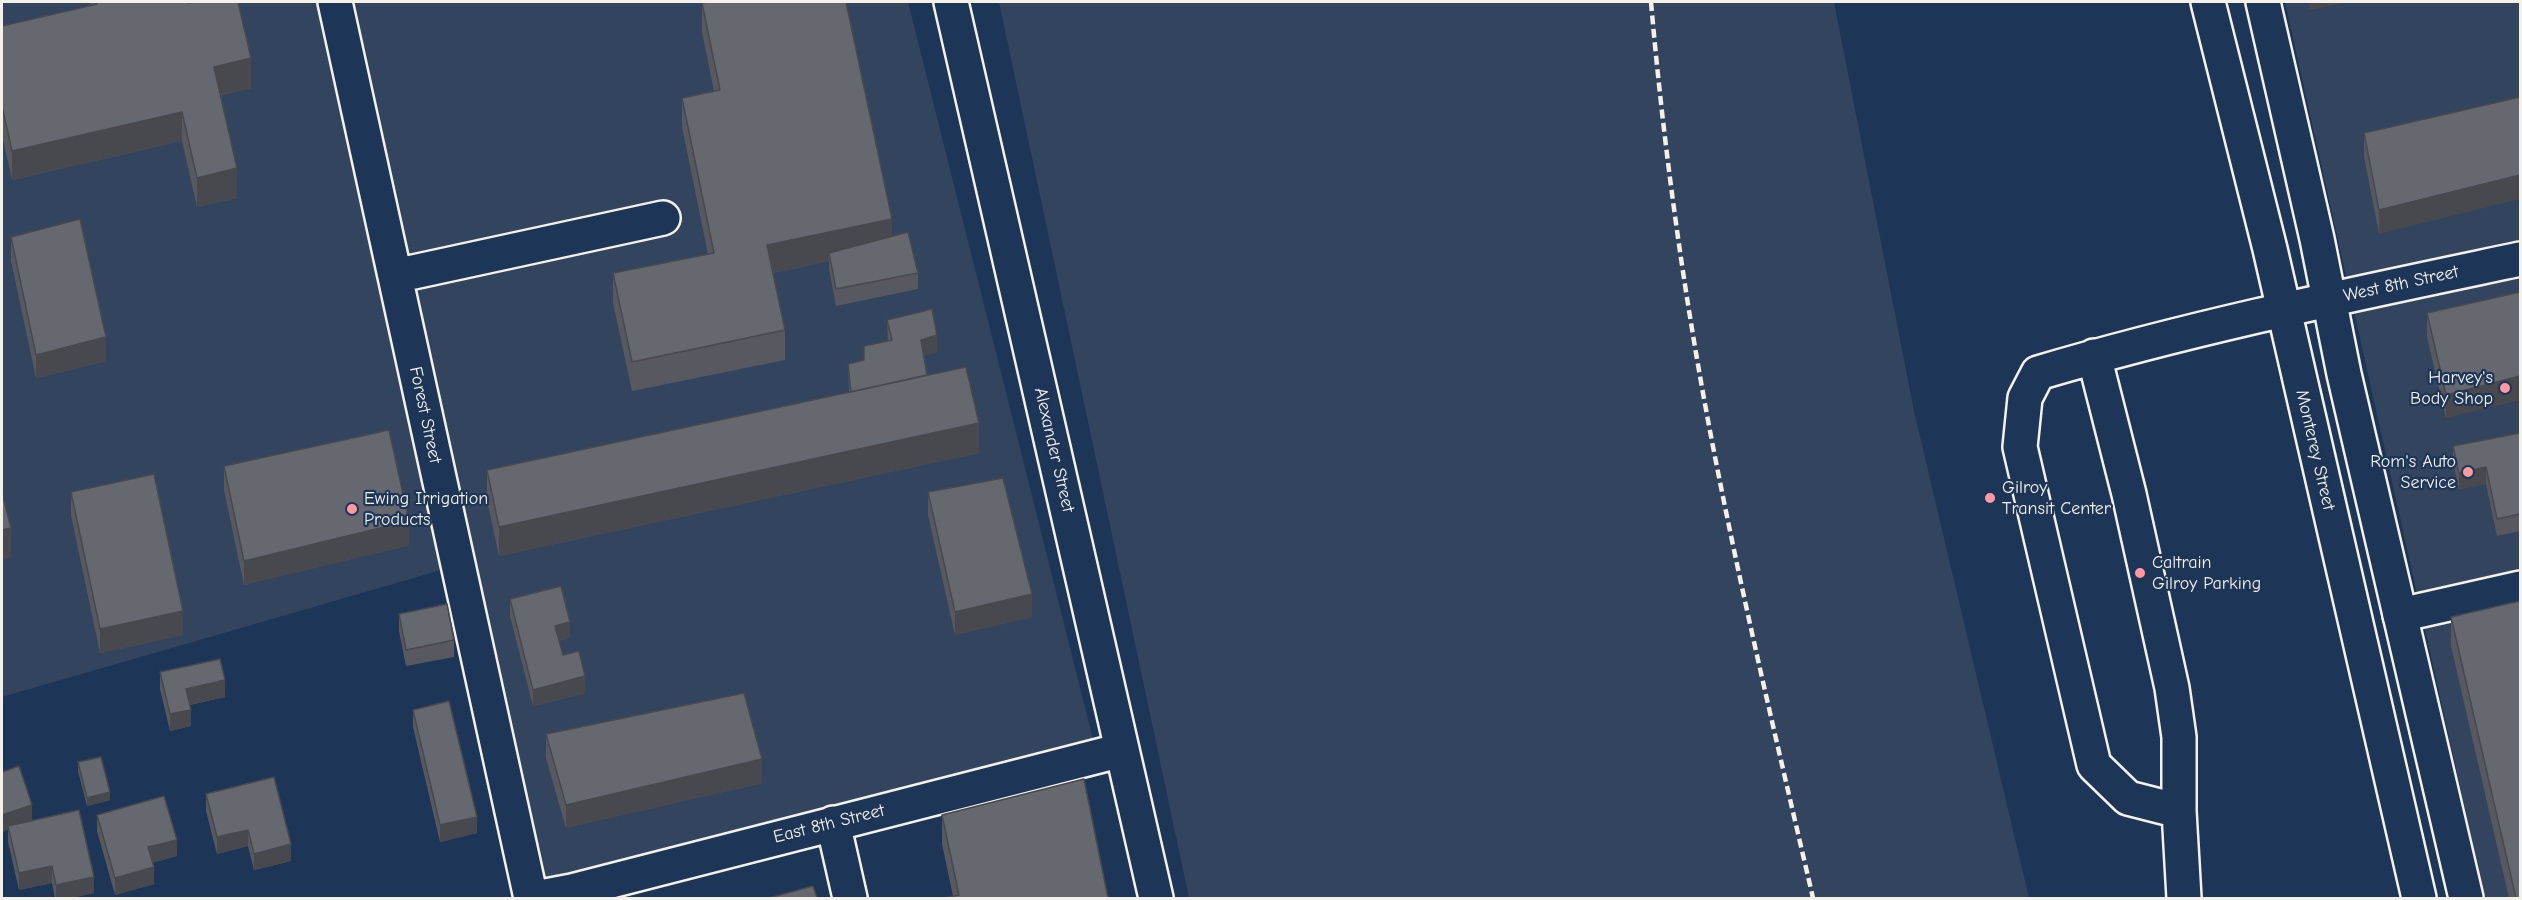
<!DOCTYPE html>
<html>
<head>
<meta charset="utf-8">
<style>
  body { margin:0 }
  #map { position:relative; width:2522px; height:900px; overflow:hidden; background:#1d3557; font-family:"Comic Neue",sans-serif }
  canvas { display:block }
  .frame { position:absolute; inset:0; border:3px solid #f4f1e8; pointer-events:none }
</style>
</head>
<body>
<div id="map">
<canvas width="2522" height="900"></canvas>
<div class="frame"></div>
</div>
<script>
const ctx = document.querySelector('canvas').getContext('2d');
ctx.lineJoin = 'round';
function fillPath(path, color) { ctx.fillStyle = color; ctx.fill(path, 'evenodd'); }
function stroke(path, color, width, dash) { ctx.strokeStyle = color; ctx.lineWidth = width; ctx.lineCap = dash ? 'butt' : 'round'; ctx.setLineDash(dash || []); ctx.stroke(path); }
function drawText(font, color, halo, rows, align = 'center') {
  ctx.font = font + ' "Comic Neue",sans-serif'; ctx.lineWidth = 4.5; ctx.setLineDash([]); ctx.textBaseline = 'middle'; ctx.strokeStyle = halo; ctx.fillStyle = color; for (const [text, x, y, turn = 0] of rows) {
    ctx.save(); ctx.translate(x, y); ctx.rotate((+turn || 0) * Math.PI / 180); ctx.textAlign = isNaN(turn) ? turn : align; if (halo) ctx.strokeText(text, 0, 0); ctx.fillText(text, 0, 0); ctx.restore();
  }
}
const built = new Path2D(`
  M2 2H908L1094 743 542 882 459 565 2 697Z
  M999 2H1834L1914 411 2029 898H1189Z
  M2285 2H2520V898H2485Z`);
const minor = new Path2D(`
  M335 2 531 898
  M951 2 1156 898
  M395 276 663 218
  M2094 356 2129 494 2172 688 2179 737V811L2184 898
  M2400 615 2520 588
  M2179 811 2128 798 2094 765 2020 447 2025 398 2038 373C2196 326 2359 293 2520 259
  M833 823 850 898
  M535 898 572 891 1122 750`);
const major = new Path2D(`
  M2208 2 2270 249 2419 898
  M2263 2 2317 239 2344 374 2466 898`);
const rail = new Path2D(`
  M1651 2C1665 162 1688 324 1720 482 1748 622 1781 760 1813 898`);
const wall = new Path2D(`
  M90 2H187L188 3 251 88 221 95 237 198 197 207 182 141 12 180 2 135V26L91 5Z
  M702 3 892 236 918 273V289L836 306 829 269V261L773 273 785 330V360L632 391 613 303V273L708 254 682 127V98L714 91 702 32Z
  M2520 97 2379 234 2364 156V133Z
  M11 237 106 361 36 378 11 261Z
  M2520 292 2446 418 2427 337V313Z
  M887 320 937 352 923 356 927 375 979 453 499 556 487 500V470L849 392 848 364 864 360V346L888 341Z
  M2520 433V531L2497 536 2486 484 2459 489 2453 463V446Z
  M224 466 409 545 244 585 224 490Z
  M71 492 183 635 100 653 71 515Z
  M928 492 1032 617 955 635 928 515Z
  M510 599 570 638 559 641 563 655 585 693 533 706 510 616Z
  M399 614 454 640V657L406 666 399 631Z
  M2451 617 2520 898H2509L2451 646Z
  M160 672 225 697 190 705 191 726 170 731 160 689Z
  M413 710 477 833 440 842 413 727Z
  M546 734 762 783 566 828 546 758Z
  M78 762 110 800 87 806 78 771Z
  M2 772 32 821 94 893 71 898H55L52 883 19 890 8 842V830Z
  M206 794 291 861 254 870 248 846 217 854 206 811Z
  M97 815 177 856 152 863 154 884 115 895 97 831Z
  M942 815 1108 898 953 896 942 844Z`);
const shadedWall = new Path2D(`
  M2309 2H2350L2309 10Z
  M251 58V88L214 96V67Z
  M182 112V141L12 180V151Z
  M237 168V198L197 207V178Z
  M2520 175V199L2379 234V210Z
  M892 219V248L829 253V261L767 274V245Z
  M937 335V352L921 357V340Z
  M106 337V361L36 378V355Z
  M2520 376V400L2446 418V395Z
  M979 423V453L499 556V527Z
  M2486 467V484L2459 489V473Z
  M409 521V545L244 585V561Z
  M11 528V557L2 560V530Z
  M1032 594V617L955 635V612Z
  M183 611V635L100 653V629Z
  M570 622V638L555 642V626Z
  M585 676V693L533 706V690Z
  M225 680V697L186 705V689Z
  M191 710V726L170 731V714Z
  M762 759V783L566 828V805Z
  M110 792V800L87 806V798Z
  M32 805V822L8 826V830L2 832V815Z
  M477 817V833L440 842V825Z
  M248 830V846L217 854V837Z
  M177 840V856L148 864V847Z
  M291 844V861L254 870V854Z
  M52 866V883L19 890V873Z
  M154 867V884L115 895V878Z
  M94 877V893L71 898H56V885Z`);
const building = new Path2D(`
  M97 2H187L188 3 196 2H238L251 58 214 67 237 168 197 178 182 112 12 151 2 106V26L97 4Z
  M707 2H846L892 219 767 245 785 330 632 362 613 273 714 253 682 98 720 90 702 3Z
  M2520 97V175L2379 210 2364 133Z
  M80 219 106 337 36 355 11 237Z
  M908 232 918 273 836 289 829 253Z
  M2520 292V376L2446 395 2427 313Z
  M932 309 937 335 921 340 927 375 851 392 848 364 864 360V346L892 340 887 320Z
  M966 367 979 423 499 527 487 470Z
  M389 430 409 521 244 561 224 466Z
  M2520 433V514L2497 519 2486 467 2459 473 2453 446Z
  M154 474 183 611 100 629 71 492Z
  M1003 478 1032 594 955 612 928 492Z
  M2 493 11 528 2 530Z
  M561 586 570 622 555 626 563 655 579 651 585 676 533 690 510 599Z
  M2520 601V898H2516L2451 617Z
  M447 604 454 640 406 650 399 614Z
  M220 659 225 680 186 689 191 710 170 714 160 672Z
  M744 693 762 759 566 805 546 734Z
  M449 701 477 817 440 825 413 710Z
  M101 757 110 792 87 798 78 762Z
  M19 766 32 805 2 815V772Z
  M274 777 291 844 254 854 248 830 217 837 206 794Z
  M1084 779 1108 898H945L959 895 942 815Z
  M164 796 177 840 148 847 154 867 115 878 97 815Z
  M79 810 94 877 56 885 52 866 19 873 8 826Z
  M813 886 817 898H769Z`);
const markers = [
  [2505,388,6,"#ff9aa2"],
  [2468,472,6,"#ff9aa2"],
  [1990,498,6,"#ff9aa2"],
  [352,509,6,"#ff9aa2"],
  [2140,573,6,"#ff9aa2"]
];
const streetNames = [
  ["West 8th Street",2401,284,-12],
  ["Forest Street",425,415,78],
  ["Alexander Street",1054,450,77],
  ["Monterey Street",2315,450,77],
  ["East 8th Street",829,824,-14]
];
const poiNames = [
  ["Harvey's",2493,378,"right"],
  ["Body Shop",2493,399,"right"],
  ["Rom's Auto",2456,462,"right"],
  ["Service",2456,483,"right"],
  ["Gilroy",2002,488],
  ["Transit Center",2002,509],
  ["Ewing Irrigation",364,499],
  ["Products",364,520],
  ["Caltrain",2152,563],
  ["Gilroy Parking",2152,584]
];
fillPath(built, '#33445e');
stroke(minor, '#f4f1e8', 38);
stroke(major, '#f4f1e8', 38);
stroke(minor, '#1d3557', 33);
stroke(major, '#1d3557', 33);
stroke(rail, '#f4f1e8', 4.5, [9, 4.5]);
fillPath(wall, '#585960');
fillPath(shadedWall, '#47494e');
fillPath(building, '#666870');
stroke(building, '#47494e', 1.5);
for (const [x, y, r, color] of markers) { const dot = new Path2D(); dot.arc(x, y, r, 0, 2 * Math.PI); ctx.fillStyle = color; ctx.fill(dot); stroke(dot, '#1d3557', 2); }
drawText('18px', '#f4f1e8', '#1d3557', streetNames);
drawText('18px', '#f4f1e8', '#1d3557', poiNames, 'left');
</script>
</body>
</html>
